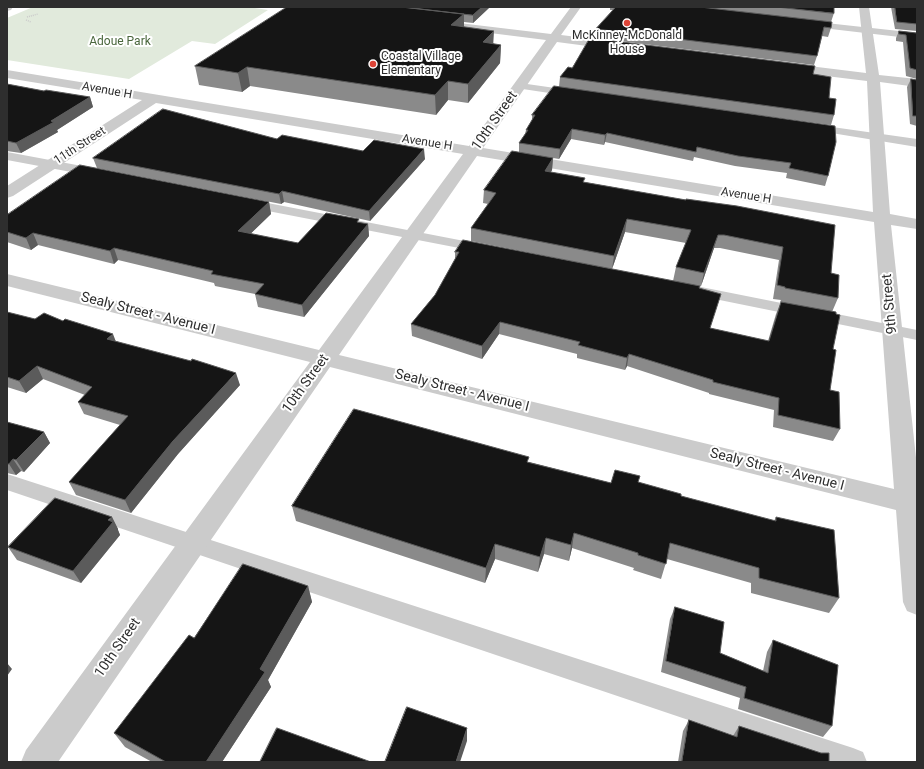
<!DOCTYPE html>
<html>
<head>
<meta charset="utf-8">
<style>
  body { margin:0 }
  #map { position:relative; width:924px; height:769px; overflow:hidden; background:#fff; font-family:Roboto,sans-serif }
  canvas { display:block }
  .frame { position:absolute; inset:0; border:8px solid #2e2e2e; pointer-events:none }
</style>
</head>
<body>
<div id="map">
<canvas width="924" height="769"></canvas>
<div class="frame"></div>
</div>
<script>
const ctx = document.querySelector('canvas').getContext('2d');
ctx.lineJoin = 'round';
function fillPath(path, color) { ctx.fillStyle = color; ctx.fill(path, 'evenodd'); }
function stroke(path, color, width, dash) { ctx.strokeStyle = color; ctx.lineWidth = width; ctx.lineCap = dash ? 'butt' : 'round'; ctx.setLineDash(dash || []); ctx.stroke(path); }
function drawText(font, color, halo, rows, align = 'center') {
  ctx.font = font + ' Roboto,sans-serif'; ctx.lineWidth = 4; ctx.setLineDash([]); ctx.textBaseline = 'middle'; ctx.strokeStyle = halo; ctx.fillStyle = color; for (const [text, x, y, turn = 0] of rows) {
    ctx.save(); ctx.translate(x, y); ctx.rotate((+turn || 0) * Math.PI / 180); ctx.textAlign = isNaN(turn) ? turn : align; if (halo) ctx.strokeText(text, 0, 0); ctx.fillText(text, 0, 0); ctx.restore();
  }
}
const green = new Path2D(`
  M33 7H248L268 10 215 44 192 41 129 79 7 60V18Z`);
const path = new Path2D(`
  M27 17 38 14
  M26 20 31 22`);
const lane = new Path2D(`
  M808 21 917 33V39L805 26 803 24Z
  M520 83 576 91 581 94 576 97 516 88 515 86Z
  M811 124 917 139V147L807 129 805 127 807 125Z
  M7 152 98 169 103 170 104 173 103 176 98 177 7 160Z
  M247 199 485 245 490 246 492 249 490 252 485 253 242 206 240 203 242 200Z
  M696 286 917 330V340L690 294 688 291 690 288Z
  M7 474 853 748 863 752 867 762H813L7 490Z`);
const street = new Path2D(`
  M7 7H13L11 10 7 11Z
  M571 7H581L561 35 618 42 622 44 624 46 622 48 618 50 557 42 483 148 873 212 867 81 785 71 781 70 779 67 781 64 785 63 866 73 859 7H869L879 75 917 79V87L880 82 890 214 917 219V229L891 225 917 467V615L907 611 903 602 896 510 330 367 58 762H21L26 750 310 362 7 286V274L319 350 463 154 156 103 13 196 7 198V186L142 100 7 78V70L469 146 546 40 434 26 430 25 428 23 430 21 434 20 551 34ZM477 156 874 222 894 489 339 355Z`);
const wall = new Path2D(`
  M287 7H490L473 23 464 22V27L494 44 501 45 500 63 468 103 448 100 436 115 250 86 242 92 199 85 195 66Z
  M610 7H834V13L831 22V28L828 37 822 36 817 56 814 65 595 38 596 29 613 10H610Z
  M891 7H917V31L895 29Z
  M899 31 917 33V79L906 76 903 42 896 41V38Z
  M572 68 813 74 829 98 834 115 831 125 694 106 828 176 825 186 786 178 787 173 735 166 694 157 693 161 605 142 604 145 571 139 559 159 553 158 552 170 551 172 584 182 686 200 737 206 831 273 838 298 832 312 833 349 830 390 840 429 833 441 773 427 774 410 709 394V393L627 366 625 370 577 358V354L499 334 482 359 412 336 411 324 435 295 455 259V252L673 281 676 267 686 243 625 232 612 269 471 241V228L488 204 483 203 484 190 519 152V143L525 134 526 130 532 120V115L559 87 560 77ZM714 248H720L779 260 773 299 781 300 780 302H781L776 314 768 341 710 328 699 288 700 286H701Z
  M911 79 917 80V126L910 124 907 87Z
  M7 84 44 91 90 97 93 107 57 130 58 132 21 153 7 151Z
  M277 139 363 151 425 159 370 221 284 202 281 204 97 168 93 158Z
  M269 202 271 214 250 234 298 243 360 223 368 224 369 236 304 317 258 307 255 294 215 286 214 283 118 260 114 264 38 245 31 250 7 242V215Z
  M7 312 116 341 240 385 178 454 131 513 76 495 69 482 120 425 84 414 78 402 85 395 43 379 26 393 7 387Z
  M7 422 44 432 50 443 24 472 21 471 16 475 7 473Z
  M529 462 611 483 638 482 681 496 774 521 776 517 839 598 829 613 751 593V583L667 559 661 579 633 570 634 568 572 548 569 561 544 554 538 572 495 559 485 583 296 521 292 506Z
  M112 517 118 529V530L120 535 81 583 17 560 8 547Z
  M308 586 312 602 268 680 271 687 222 762H152L125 747 114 733 194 638Z
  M675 607 720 653 763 671 767 652 773 640 832 726 823 737 738 709 740 698 661 672 670 619Z
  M689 720 733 736 739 726 829 762H678L683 731Z`);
const shadedWall = new Path2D(`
  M482 7H490L473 23V15Z
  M464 14V31L451 25Z
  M494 31 493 48 483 42Z
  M501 45 500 63 468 103V84Z
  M247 67 250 86 242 92 238 73Z
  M448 81V100L436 115 435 95Z
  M90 97 93 107 57 130 58 132 21 153 16 143Z
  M572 129 571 139 559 159 560 149Z
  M607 133 605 142 604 145 605 135Z
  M424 149 425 159 370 221 369 211Z
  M553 158 552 170 544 183 545 171Z
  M282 191 284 202 281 204 279 194Z
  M269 202 271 214 240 244 238 231Z
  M627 219 625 232 612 269 614 256Z
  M368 224 369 236 304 317 302 305Z
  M33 233 38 245 31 250 26 238Z
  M718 235 714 248 701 286 704 273Z
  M114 248 118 260 114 264 110 251Z
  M500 322 499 334 482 359V346Z
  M113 334 118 347 107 339Z
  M629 354 627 366 625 370 627 358Z
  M37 366 43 379 26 393 19 381Z
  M236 373 240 385 178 454 131 513 125 500 173 441Z
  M44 432 50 443 24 472 16 460Z
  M13 459 21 471 16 475 9 464Z
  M112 517 118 529V530L120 535 81 583 73 571Z
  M574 533 572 548 569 561 571 545Z
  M546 538 544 554 538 572 540 557Z
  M495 544V559L485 583 486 568Z
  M308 586 312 602 268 680 271 687 222 762H206Z
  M7 663 12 669 7 676Z
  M467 728V741L460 762H456Z`);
const building = new Path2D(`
  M287 7H401L464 14 451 25 494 31 483 42 501 45 468 84 448 81 435 95 247 67 238 73 195 66Z
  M404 7H482L473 15Z
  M616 7H700L832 22 831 28 824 27 817 56 596 29Z
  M777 7H834V13Z
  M895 7H917V24L897 22Z
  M899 31 917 33V70L910 68 906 35 899 34Z
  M590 38 815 66 813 74 831 77 829 98 836 99 834 115 560 77 568 67 572 68Z
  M911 79 917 80V116H913Z
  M7 84 44 91 46 90 90 97 51 121 54 122 16 143 7 141Z
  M554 86 835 126 836 142 828 176 789 168 791 163 738 156 697 147 696 152 607 133 605 135 572 129 560 149 519 143 528 130H526L535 115H532Z
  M163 109 277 139 282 135 363 151 374 140 424 149 369 211 282 191 279 194 93 158Z
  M512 151 553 158 545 171 585 178 583 182 686 200V199L737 206 835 225 831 273 839 275 838 298 785 288V287L777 285 783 247 724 235H718L704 273 676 267 691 230 627 219 614 256 471 228 496 193 484 190Z
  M80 165 269 202 238 231 298 243 326 213 359 219 357 222 368 224 302 305 255 294 264 284 211 274 213 271 114 248 110 251 33 233 26 238 7 232V215Z
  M463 240 700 286 699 288 721 294 710 328 769 341 781 302 836 312V314L840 315 833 349 836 350 830 390 839 392 840 429 778 415 779 398 713 382V380L629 354 627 358 578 345 580 342 500 322 482 346 411 324 435 295 459 252H455Z
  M7 312 35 319 44 313 63 321 65 319 113 334 107 339 191 361 192 359 236 373 173 441 125 500 69 482 128 416 78 402 92 387 37 366 19 381 7 377Z
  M354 409 529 457 527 462 611 483 615 470 640 476 638 482 681 494V496L776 521V517L834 530 839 598 759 578V568L670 543 666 564 638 555V553L574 533 571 545 546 538 540 557 495 544 486 568 292 506Z
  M7 422 44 432 16 460 13 459 9 464H7Z
  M55 498 112 517 108 520 113 522 73 571 8 547Z
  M243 564 308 586 260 669 265 672 206 762H166L114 733 189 635 194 638Z
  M675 607 724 622 720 653 768 673 773 640 838 665 832 726 744 698 746 687 666 661Z
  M407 707 467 728 456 762H385Z
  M689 720 737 737 739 726 821 753H829V762H682Z
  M277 728 371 762H260Z`);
const markers = [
  [627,23,4,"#dd4437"],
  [373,64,4,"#dd4437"]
];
const farPoinames = [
  ["McKinney-McDonald",627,36],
  ["House",627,50],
  ["Coastal Village",381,57,"left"],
  ["Elementary",381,71,"left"]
];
const farParknames = [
  ["Adoue Park",120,42]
];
const farStreetnames = [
  ["Avenue H",107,91,10],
  ["Avenue H",427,143,9],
  ["11th Street",80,146,-33],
  ["Avenue H",746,196,9]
];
const streetNames = [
  ["10th Street",495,121,-55],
  ["9th Street",890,304,-95],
  ["Sealy Street - Avenue I",148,314,14],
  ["10th Street",306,384,-54],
  ["Sealy Street - Avenue I",462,391,14],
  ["Sealy Street - Avenue I",777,470,14],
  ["10th Street",118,648,-55]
];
fillPath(green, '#e1eadc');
stroke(path, '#cbcbcb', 1.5, [1, 1]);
fillPath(lane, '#cbcbcb');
fillPath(street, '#cbcbcb');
fillPath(wall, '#8a8a8a');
fillPath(shadedWall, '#5b5b5b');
fillPath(building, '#151515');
stroke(building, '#5b5b5b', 1);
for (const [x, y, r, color] of markers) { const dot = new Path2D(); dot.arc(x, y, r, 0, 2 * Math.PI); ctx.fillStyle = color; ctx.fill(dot); stroke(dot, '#fff', 1.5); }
drawText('12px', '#2e2e2e', '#fff', farPoinames);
drawText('12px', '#4a673d', '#fff', farParknames);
drawText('12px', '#2e2e2e', '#fff', farStreetnames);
drawText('14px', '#2e2e2e', '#fff', streetNames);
</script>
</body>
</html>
